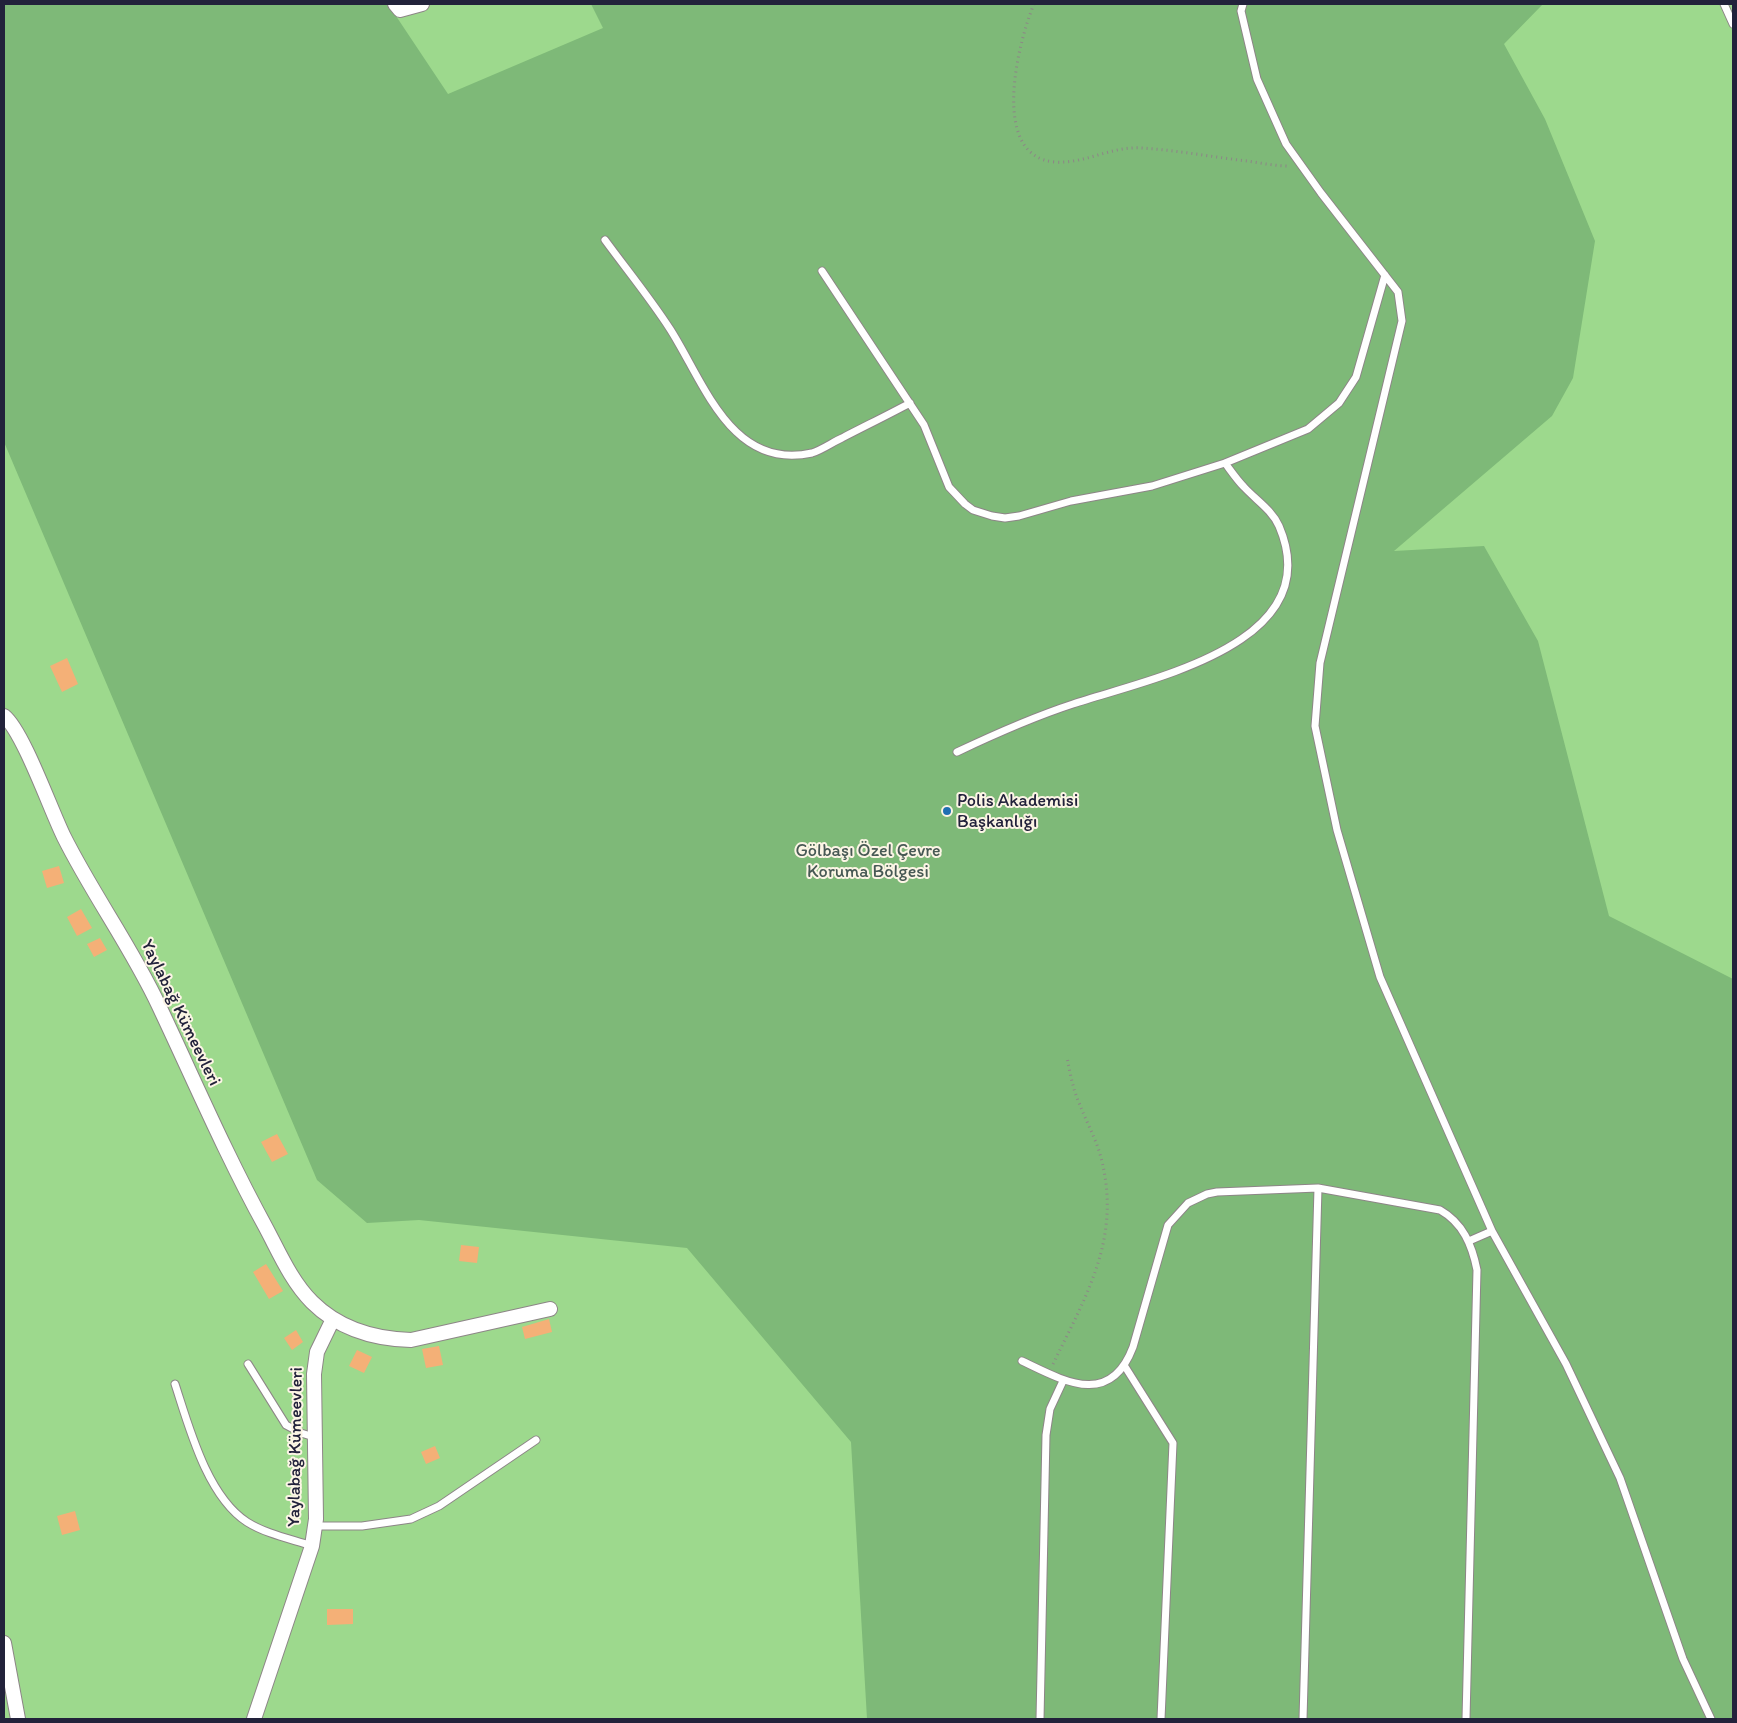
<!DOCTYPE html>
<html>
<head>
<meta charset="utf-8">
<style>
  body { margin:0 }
  #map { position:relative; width:1737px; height:1723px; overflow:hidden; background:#f8ead3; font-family:Itim,sans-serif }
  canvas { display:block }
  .frame { position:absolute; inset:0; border:5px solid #22223b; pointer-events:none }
</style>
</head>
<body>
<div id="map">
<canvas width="1737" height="1723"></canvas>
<div class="frame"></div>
</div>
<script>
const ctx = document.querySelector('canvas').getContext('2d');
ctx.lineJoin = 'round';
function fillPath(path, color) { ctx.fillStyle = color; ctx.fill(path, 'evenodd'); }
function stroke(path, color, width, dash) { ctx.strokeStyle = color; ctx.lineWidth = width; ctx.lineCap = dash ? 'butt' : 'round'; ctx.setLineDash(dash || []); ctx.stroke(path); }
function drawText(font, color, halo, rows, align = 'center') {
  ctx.font = font + ' Itim,sans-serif'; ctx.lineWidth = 4; ctx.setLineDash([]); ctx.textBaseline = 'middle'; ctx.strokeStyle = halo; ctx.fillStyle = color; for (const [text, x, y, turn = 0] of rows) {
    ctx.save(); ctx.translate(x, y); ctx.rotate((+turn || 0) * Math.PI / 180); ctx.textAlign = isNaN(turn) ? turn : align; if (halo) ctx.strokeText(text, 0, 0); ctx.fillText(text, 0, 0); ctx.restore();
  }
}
const green = new Path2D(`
  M4 4H1733V1719H4Z`);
const forest = new Path2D(`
  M4 4H388L448 94 603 28 591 4H1543L1504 44 1545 119 1595 241 1573 378 1552 416 1394 551 1484 546 1538 641 1609 916 1733 979V1719H867L851 1442 687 1248 419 1220 367 1223 317 1180 4 442Z`);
const building = new Path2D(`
  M67 658 78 684 62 692 50 666Z
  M59 866 64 883 47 888 42 871Z
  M81 909 92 928 77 936 67 917Z
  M100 938 107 950 94 957 87 944Z
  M277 1134 288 1154 272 1162 261 1142Z
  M461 1245 479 1247 477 1263 459 1261Z
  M266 1264 283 1291 269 1299 253 1272Z
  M549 1319 552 1332 525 1339 522 1327Z
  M296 1330 303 1342 292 1350 284 1338Z
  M439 1346 443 1365 426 1368 422 1349Z
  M357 1350 372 1357 364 1373 349 1366Z
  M435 1446 440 1458 426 1464 421 1452Z
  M75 1511 80 1530 62 1535 57 1516Z
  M327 1609H353V1624L327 1625Z`);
const path = new Path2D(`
  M1034 4C1018 42 989 157 1055 162 1085 164 1111 146 1141 148 1176 150 1212 157 1247 161 1261 163 1275 166 1289 166
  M1053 1364C1087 1294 1123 1236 1100 1154 1095 1137 1086 1121 1080 1105 1073 1090 1070 1073 1067 1057`);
const lane = new Path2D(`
  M1243 4 1241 11 1257 79 1286 144 1321 193 1398 292 1402 321 1320 663 1315 726 1337 830 1380 977 1492 1231 1566 1364 1620 1478 1683 1659 1711 1719
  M1724 4 1733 24
  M605 240C627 270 650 298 670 329 704 382 731 471 812 453 822 450 833 442 842 438 865 426 888 415 910 403
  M822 271 924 425 949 487 965 504 973 510 992 516 1005 518 1019 516 1071 501 1152 486 1225 463 1308 429 1339 403 1356 377 1385 275
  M957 752C995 734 1033 717 1073 704 1147 679 1330 645 1279 526 1272 510 1256 500 1244 487 1237 480 1231 471 1225 463
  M1469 1241 1492 1231
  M1022 1361C1064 1381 1110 1408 1133 1347L1168 1225 1188 1203 1207 1194 1217 1192 1318 1188 1440 1210C1463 1223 1472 1245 1477 1270L1466 1719
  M248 1364 286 1425 301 1433 314 1437
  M1124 1365 1173 1443 1161 1719
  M175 1384C189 1427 207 1496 247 1522 266 1534 291 1539 312 1546
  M315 1526H362L411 1519 439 1506 536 1440
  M1040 1719 1046 1435 1050 1409 1063 1381
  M1303 1719 1318 1188`);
const street = new Path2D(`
  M395 4 400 10 422 4
  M4 716C23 731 51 811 64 837 93 895 132 948 159 1006 194 1080 226 1155 265 1226 279 1252 291 1281 312 1302 338 1328 374 1339 411 1340L550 1309
  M4 1643 18 1719
  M254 1719 312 1546 316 1519 314 1374 317 1352 333 1319`);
const markers = [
  [947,811,5,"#1f6fb2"]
];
const poiNames = [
  ["Polis Akademisi",957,801],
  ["Başkanlığı",957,822]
];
const parkNames = [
  ["Gölbaşı Özel Çevre",868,851],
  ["Koruma Bölgesi",868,872]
];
const streetNames = [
  ["Yaylabağ Kümeevleri",180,1013,64],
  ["Yaylabağ Kümeevleri",296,1447,-89]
];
fillPath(green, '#9dd98d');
fillPath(forest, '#7eb978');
fillPath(building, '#f4b077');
stroke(lane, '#8d8687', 9);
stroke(street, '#8d8687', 16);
stroke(path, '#8d8687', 3, [1, 4]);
stroke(lane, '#fff', 7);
stroke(street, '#fff', 14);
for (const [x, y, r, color] of markers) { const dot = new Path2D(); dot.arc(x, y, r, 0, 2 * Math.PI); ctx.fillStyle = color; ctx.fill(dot); stroke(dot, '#fcf5e5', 2); }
drawText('18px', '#22223b', '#fcf5e5', poiNames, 'left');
drawText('18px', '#475954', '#fcf5e5', parkNames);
drawText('18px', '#22223b', '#fcf5e5', streetNames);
</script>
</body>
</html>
